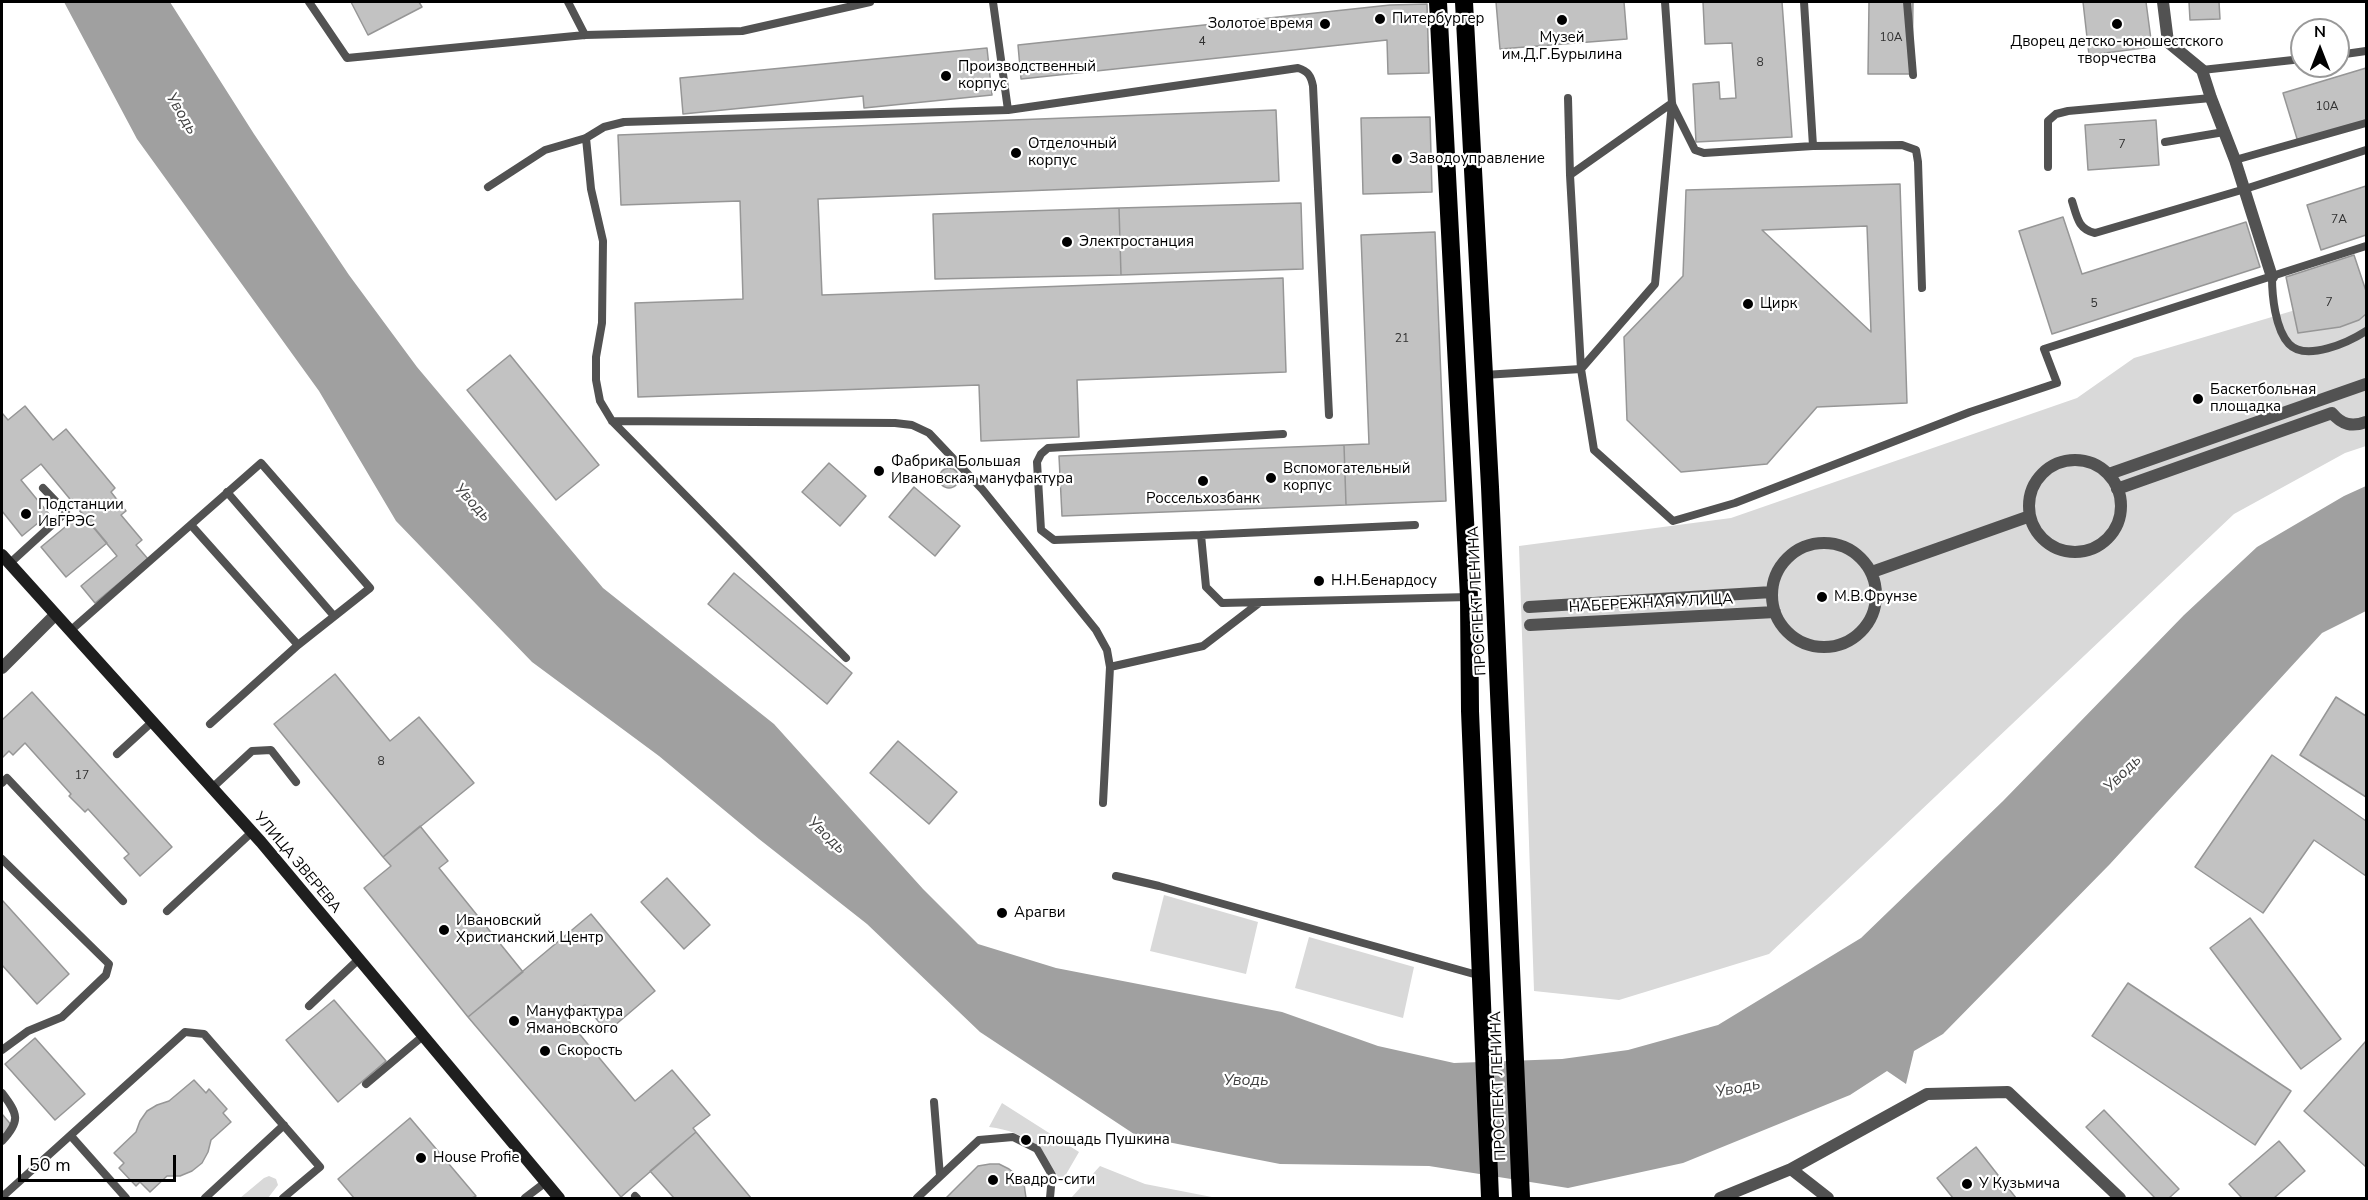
<!DOCTYPE html>
<html>
<head>
<meta charset="utf-8">
<style>
  body { margin:0 }
  #map { position:relative; width:2368px; height:1200px; overflow:hidden; background:#fff; font-family:"Nunito Sans",sans-serif }
  canvas { display:block }
  .frame { position:absolute; inset:0; border:3px solid #000; pointer-events:none }
  .north { position:absolute; left:2290px; top:18px; width:60px; height:60px; box-sizing:border-box; background:#fff; border:2px solid #999; border-radius:50%; rotate:0deg; font-size:16px; font-weight:700; line-height:24px; text-align:center; color:#000 }
  .north::after { content:''; display:block; margin:auto; width:21px; height:27px; background:#000; clip-path:polygon(50% 0,100% 100%,50% 72%,0 100%) }
  .scale { position:absolute; left:18px; top:1155px; width:158px; height:27px; box-sizing:border-box; border:3px solid #000; border-top:0; padding-left:8px; font-size:18px; line-height:21px; white-space:nowrap; color:#000; -webkit-text-stroke:4px #fff; paint-order:stroke }
</style>
</head>
<body>
<div id="map">
<canvas width="2368" height="1200"></canvas>
<div class="frame"></div>
<div class="north">N</div>
<div class="scale">50 m</div>
</div>
<script>
const ctx = document.querySelector('canvas').getContext('2d');
ctx.lineJoin = 'round';
function fillPath(path, color) { ctx.fillStyle = color; ctx.fill(path, 'evenodd'); }
function stroke(path, color, width, dash) { ctx.strokeStyle = color; ctx.lineWidth = width; ctx.lineCap = dash ? 'butt' : 'round'; ctx.setLineDash(dash || []); ctx.stroke(path); }
function drawText(font, color, halo, rows, align = 'center') {
  ctx.font = font + ' "Nunito Sans",sans-serif'; ctx.lineWidth = 4.5; ctx.setLineDash([]); ctx.textBaseline = 'middle'; ctx.strokeStyle = halo; ctx.fillStyle = color; for (const [text, x, y, turn = 0] of rows) {
    ctx.save(); ctx.translate(x, y); ctx.rotate((+turn || 0) * Math.PI / 180); ctx.textAlign = isNaN(turn) ? turn : align; if (halo) ctx.strokeText(text, 0, 0); ctx.fillText(text, 0, 0); ctx.restore();
  }
}
const green = new Path2D(`
  M2366 289V446L2345 453 2234 514 1769 954 1619 1000 1534 991 1519 546 1731 518 2077 398 2134 358Z
  M1164 895 1258 922 1246 974 1150 951Z
  M1309 937 1414 967 1403 1018 1295 988Z
  M1002 1103 1079 1152 1061 1183C1044 1149 1028 1132 989 1127Z
  M1100 1166 1145 1184 1217 1198H1071Z
  M269 1176 276 1179 278 1185 268 1198H240L264 1178Z`);
const water = new Path2D(`
  M64 2H170L254 134 349 275 417 367 603 588 774 724 923 889 978 944 1056 968 1282 1012 1378 1046 1454 1063 1562 1059 1628 1050 1718 1025 1861 938 2003 801 2184 615 2257 547 2344 496 2366 486V611L2322 633 2110 864 1943 1034 1914 1051 1906 1084 1887 1071 1850 1095 1683 1163 1568 1188 1429 1166 1280 1164 1137 1136 980 1032 867 924 759 839 659 756 532 662 396 521 319 391 137 139Z`);
const building = new Path2D(`
  M351 2H419L422 7 368 35Z
  M1496 2H1624L1627 39 1500 49Z
  M1703 2H1782L1792 137 1696 142 1693 84 1719 82 1720 99 1736 98 1732 43 1705 44Z
  M1869 2H1913L1912 74H1868Z
  M2083 2H2146L2152 47 2089 55Z
  M2189 2H2219L2220 19 2190 20Z
  M1427 4 1429 73 1388 74 1387 40 1021 79 1018 45 1390 5Z
  M987 48 992 95 864 108 863 96 683 114 680 78Z
  M2366 68V121L2298 142 2283 93Z
  M1276 110 1279 181 818 199 822 295 1283 278 1286 372 1077 380 1079 437 981 441 979 385 638 397 635 303 743 299 740 201 621 205 618 135Z
  M1430 117 1432 192 1363 194 1361 118Z
  M2156 120 2159 165 2088 170 2085 125Z
  M1900 184 1907 403 1817 407 1767 464 1681 472 1627 420 1624 337 1683 276 1686 190ZM1867 226 1871 332 1762 230Z
  M2366 186V235L2321 250 2307 205Z
  M1301 203 1303 269 1121 275 1119 208Z
  M1119 208 1121 275 935 279 933 214Z
  M2063 217 2082 274 2246 222 2260 267 2052 334 2019 231Z
  M1435 232 1446 501 1346 505 1344 445 1369 444 1361 235Z
  M2354 255 2366 291V314L2359 320 2340 327 2298 333 2286 277Z
  M510 355 599 465 556 500 467 390Z
  M25 406 53 440 66 429 115 488 111 492 126 511 121 515 142 540 136 545 148 559 95 603 81 586 117 556 41 464 21 480 49 514 22 536 2 511V413L8 420Z
  M1344 445 1346 505 1062 516 1059 456Z
  M829 463 866 496 840 526 802 492Z
  M939 478a10 10 0 1 1 20 0a10 10 0 1 1-20 0Z
  M914 487 960 526 935 556 889 517Z
  M82 513 107 543 66 577 41 547Z
  M734 573 852 673 827 704 708 604Z
  M335 674 390 741 419 717 474 783 383 857 274 724Z
  M32 692 172 847 140 876 124 858 129 854 88 809 85 812 69 796 71 794 25 743 13 755 9 751 2 758V720Z
  M2336 697 2366 716V797L2300 755Z
  M898 741 957 792 929 824 870 773Z
  M2272 755 2366 821V876L2314 840 2263 913 2195 867Z
  M420 826 448 861 439 868 523 972 468 1017 364 888 391 866 383 857Z
  M667 878 710 925 684 949 641 902Z
  M2 900 69 974 37 1004 2 965Z
  M591 914 655 991 607 1032 585 1005 567 1019 635 1101 672 1070 710 1115 693 1128 696 1132 621 1197 468 1017Z
  M2250 918 2341 1039 2301 1069 2210 948Z
  M2128 983 2291 1091 2255 1145 2092 1036Z
  M334 1000 386 1061 338 1102 286 1040Z
  M35 1038 85 1094 55 1120 5 1064Z
  M2366 1041V1167L2304 1111Z
  M194 1080 206 1093 209 1089 227 1109 223 1113 231 1122 211 1140 208 1152 202 1163 192 1171 180 1176H167L150 1192 140 1182 136 1186 119 1168 124 1163 114 1153 136 1132 140 1121 147 1111 157 1105 169 1101Z
  M2104 1110 2179 1189 2169 1198H2155L2086 1127Z
  M2 1114 13 1127 2 1136Z
  M410 1118 476 1196 472 1198H354L338 1179Z
  M696 1132 751 1198H674L650 1171Z
  M2279 1141 2305 1171 2274 1198H2242L2229 1184Z
  M1976 1147 2016 1198H1953L1937 1178Z
  M990 1164H999L1009 1169 1018 1176 1024 1184 1026 1198H946L978 1166Z`);
const lane = new Path2D(`
  M309 2 347 58 585 35 742 31 870 2
  M568 2 585 35
  M1907 2 1913 75
  M2338 55 2366 51
  M2202 70 2302 59
  M1568 98 1570 175
  M1672 103 1570 175 1581 369 1594 450 1673 521 1735 503 1970 412 2057 383 2044 349 2366 246
  M1672 104 1695 150 1704 153 1813 146 1804 2
  M1008 110 1298 68C1308 71 1311 76 1313 86L1329 415
  M586 138 591 189 603 241 602 323 596 357V380L600 401 612 421 846 658
  M2165 142 2224 132
  M1813 146 1902 145 1916 150 1918 162 1922 288
  M2235 160 2366 123
  M2048 167V121L2056 114 2068 111 2211 98
  M488 187 545 150 586 138 604 127 624 122 1008 110 993 2
  M2072 201C2077 217 2078 229 2095 233L2245 189 2366 150
  M2272 277C2272 295 2275 329 2289 344 2306 362 2349 342 2366 331
  M1484 375 1581 369 1655 284 1672 103 1665 2
  M612 421 895 423 912 425 929 433 982 489 1096 630 1107 650 1110 667 1103 803
  M227 492 334 616
  M1415 525 1201 535 1206 587 1222 603 1469 597
  M1201 535 1054 540 1041 530 1037 462 1041 454 1048 448 1283 434
  M9 564 66 512 43 488
  M70 631 261 463 370 588 298 645 191 525
  M1110 667 1203 646 1259 603
  M210 724 298 645
  M117 754 152 722
  M2 783 7 778 123 901
  M212 788 252 751 271 750 296 782
  M2 859 109 964 106 975 62 1017 28 1031 2 1050
  M1116 876 1159 886 1481 976
  M167 911 252 832
  M309 1006 359 959
  M366 1084 423 1036
  M2 1093C18 1114 21 1121 2 1141
  M934 1102 940 1176
  M71 1136 126 1198
  M635 1196 637 1198
  M2 1197 185 1032 204 1034 320 1167 283 1198
  M205 1198 284 1125
  M525 1198 546 1182
  M917 1198 979 1140 1013 1137 1037 1149 1052 1175 1050 1198`);
const street = new Path2D(`
  M2163 2 2168 42 2202 70 2211 98 2235 160 2272 277
  M2029 506a46 46 0 1 1 92 0a46 46 0 1 1-92 0Z
  M2109 474 2366 384
  M2117 489 2332 413C2342 425 2352 427 2366 422
  M1772 595a52 52 0 1 1 104 0a52 52 0 1 1-104 0Z
  M1872 572 2030 516
  M1529 607 1772 592
  M1530 625 1775 612
  M2 668 55 615
  M1791 1169 1828 1198
  M1720 1198 1791 1169 1927 1094 2008 1092 2120 1198`);
const secondary = new Path2D(`
  M2 555 261 842 559 1198`);
const highway = new Path2D(`
  M1438 2 1469 597 1470 711 1490 1198
  M1464 2 1490 487 1521 1198`);
const markers = [
  [1380,19,6,"#000"],
  [1562,20,6,"#000"],
  [1325,24,6,"#000"],
  [2117,24,6,"#000"],
  [946,76,6,"#000"],
  [1016,153,6,"#000"],
  [1397,159,6,"#000"],
  [1067,242,6,"#000"],
  [1748,304,6,"#000"],
  [2198,399,6,"#000"],
  [879,471,6,"#000"],
  [1271,478,6,"#000"],
  [1203,481,6,"#000"],
  [26,514,6,"#000"],
  [1319,581,6,"#000"],
  [1822,597,6,"#000"],
  [1002,913,6,"#000"],
  [444,930,6,"#000"],
  [514,1021,6,"#000"],
  [545,1051,6,"#000"],
  [1026,1140,6,"#000"],
  [421,1158,6,"#000"],
  [993,1180,6,"#000"],
  [1967,1184,6,"#000"]
];
const numberNames = [
  ["10А",1891,38],
  ["4",1202,42],
  ["8",1760,63],
  ["10А",2327,107],
  ["7",2122,145],
  ["7А",2339,220],
  ["7",2329,303],
  ["5",2094,304],
  ["21",1402,339],
  ["8",381,762],
  ["17",82,776]
];
const poiNames = [
  ["Питербургер",1392,19],
  ["Золотое время",1313,24,"right"],
  ["Музей",1562,38,"center"],
  ["им.Д.Г.Бурылина",1562,55,"center"],
  ["Дворец детско-юношестского",2117,42,"center"],
  ["творчества",2117,59,"center"],
  ["Производственный",958,67],
  ["корпус",958,84],
  ["Отделочный",1028,144],
  ["корпус",1028,161],
  ["Заводоуправление",1409,159],
  ["Электростанция",1079,242],
  ["Цирк",1760,304],
  ["Баскетбольная",2210,390],
  ["площадка",2210,407],
  ["Фабрика Большая",891,462],
  ["Ивановская мануфактура",891,479],
  ["Вспомогательный",1283,469],
  ["корпус",1283,486],
  ["Россельхозбанк",1203,499,"center"],
  ["Подстанции",38,505],
  ["ИвГРЭС",38,522],
  ["Н.Н.Бенардосу",1331,581],
  ["М.В.Фрунзе",1834,597],
  ["Арагви",1014,913],
  ["Ивановский",456,921],
  ["Христианский Центр",456,938],
  ["Мануфактура",526,1012],
  ["Ямановского",526,1029],
  ["Скорость",557,1051],
  ["площадь Пушкина",1038,1140],
  ["House Profie",433,1158],
  ["Квадро-сити",1005,1180],
  ["У Кузьмича",1979,1184]
];
const streetNames = [
  ["ПРОСПЕКТ ЛЕНИНА",1478,601,-93],
  ["НАБЕРЕЖНАЯ УЛИЦА",1651,604,-3],
  ["УЛИЦА ЗВЕРЕВА",297,863,50],
  ["ПРОСПЕКТ ЛЕНИНА",1499,1086,-92]
];
const waterNames = [
  ["Уводь",181,114,59],
  ["Уводь",472,503,47],
  ["Уводь",2123,774,-45],
  ["Уводь",826,836,43],
  ["Уводь",1246,1081],
  ["Уводь",1738,1089,-11]
];
fillPath(green, '#d9d9d9');
fillPath(water, '#a0a0a0');
fillPath(building, '#c2c2c2');
stroke(building, '#969696', 1.5);
stroke(lane, '#525252', 8);
stroke(street, '#525252', 12);
stroke(secondary, '#1f1f1f', 12);
stroke(highway, '#000', 18);
for (const [x, y, r, color] of markers) { const dot = new Path2D(); dot.arc(x, y, r, 0, 2 * Math.PI); ctx.fillStyle = color; ctx.fill(dot); stroke(dot, '#fff', 2); }
drawText('12px', '#303030', null, numberNames);
drawText('15px', '#000', '#fff', poiNames, 'left');
drawText('15px', '#000', '#fff', streetNames);
drawText('italic 16px', '#414141', '#fff', waterNames);
</script>
</body>
</html>
